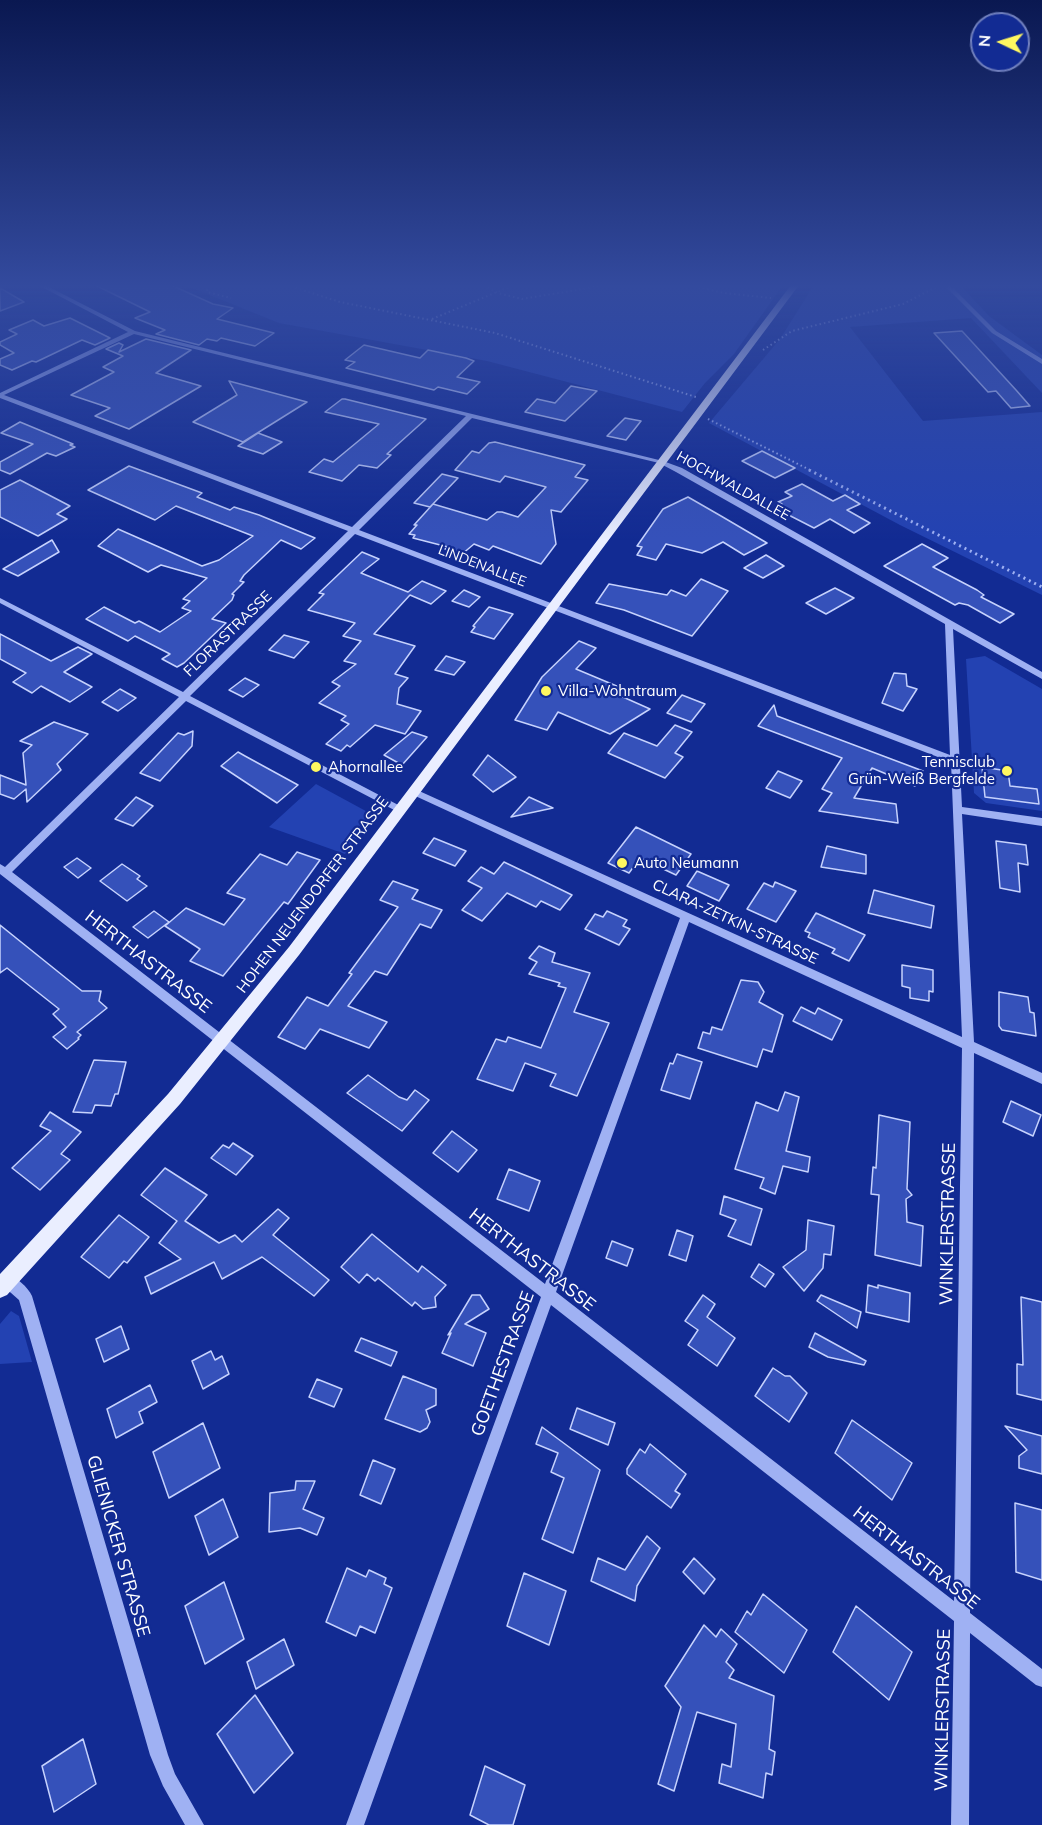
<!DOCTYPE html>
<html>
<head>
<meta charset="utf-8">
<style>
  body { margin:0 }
  #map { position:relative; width:1042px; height:1825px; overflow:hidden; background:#122b93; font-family:Mulish,sans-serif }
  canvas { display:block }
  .north { position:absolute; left:970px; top:12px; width:60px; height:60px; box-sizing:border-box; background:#122b93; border:2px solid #7180be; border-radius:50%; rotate:274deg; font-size:16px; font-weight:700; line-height:24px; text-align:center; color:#fff }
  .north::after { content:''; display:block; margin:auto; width:21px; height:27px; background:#fff760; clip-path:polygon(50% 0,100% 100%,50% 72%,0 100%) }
</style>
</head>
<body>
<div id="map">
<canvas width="1042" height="1825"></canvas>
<div class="north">N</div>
</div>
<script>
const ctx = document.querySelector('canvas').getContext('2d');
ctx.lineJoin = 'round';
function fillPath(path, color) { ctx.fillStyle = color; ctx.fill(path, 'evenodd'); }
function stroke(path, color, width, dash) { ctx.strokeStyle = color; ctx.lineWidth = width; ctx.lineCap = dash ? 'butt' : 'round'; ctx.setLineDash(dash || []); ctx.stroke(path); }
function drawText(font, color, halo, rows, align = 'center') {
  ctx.font = font + ' Mulish,sans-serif'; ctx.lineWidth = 4.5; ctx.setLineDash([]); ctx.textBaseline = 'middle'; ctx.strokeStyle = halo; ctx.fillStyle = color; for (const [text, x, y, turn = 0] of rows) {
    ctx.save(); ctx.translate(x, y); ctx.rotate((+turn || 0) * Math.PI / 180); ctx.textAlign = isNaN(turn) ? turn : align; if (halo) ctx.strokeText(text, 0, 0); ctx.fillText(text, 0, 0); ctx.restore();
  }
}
const green = new Path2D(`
  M185 285H783L734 354 705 383 682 412 487 361 279 323Z
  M814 285H960L989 316 1042 355V393L971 318 850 327 923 421 1042 412V595L900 525 709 423 780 339Z
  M985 656 1042 689V811L986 803 974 793 966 659Z
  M316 784 375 816 345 854 269 827Z
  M11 1311 19 1316 32 1362 0 1364V1324Z`);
const building = new Path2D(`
  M95 285H171L213 304 233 308 217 319 274 333 255 346 221 338 217 341 207 339 199 345 156 334 165 330 135 318 150 312Z
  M0 288 24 302 0 311Z
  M70 318 110 338 95 345 82 340 36 362 32 361 12 370 0 365V359L14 353 0 345V342L17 334 9 330 33 320 44 326Z
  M962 331 1016 390 1030 406 1011 408 996 391 988 392 934 333Z
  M146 339 191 350 156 373 201 386 129 429 95 416 110 408 71 395 114 372 103 367 123 356 106 349 119 343 123 345 119 352Z
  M364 345 420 358 428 350 466 358 474 361 457 377 480 382 467 394 438 387 434 390 346 368 355 362 345 360Z
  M229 381 307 402 243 442 193 422 237 395Z
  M571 386 597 391 565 421 525 412 537 399 555 403Z
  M342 399H345L426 419 387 454 391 455 377 468 359 465 342 481 309 472 324 459 333 462 379 424 325 412Z
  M625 418 641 421 626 440 607 436Z
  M20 422 73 444 70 445 75 447 56 456 47 453 10 474 0 470V462L33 444 1 433Z
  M258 433 282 442 263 454 238 446Z
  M495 442 585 465 575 477 588 480 561 512 551 510 556 544 541 564 493 546 489 550 474 544 461 555 445 549 448 547 413 538 415 535 409 534 417 525H414L433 504 487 520 497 512H502L518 517 546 487 505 476 500 482 455 470 472 451 479 453 489 443Z
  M762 451 795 468 775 478 742 461Z
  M129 466 202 493 197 497 230 510 234 507 259 515 315 538 301 549 281 540 244 575 240 581 244 582 232 594 234 595 232 600 212 619 226 623 184 663 177 667 162 659 170 654 135 636 128 641 86 619 104 607 135 623 139 621 160 632 191 611 182 608 190 601 183 599 207 578 161 565 148 572 98 546 118 529 202 566 219 560 253 536 176 506 155 520 88 490Z
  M442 474 458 478 430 507 414 503Z
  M20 480 70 506 57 514 67 519 38 536 0 517V490Z
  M802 484 833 501 845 495 860 504 847 510 870 523 854 533 830 519 814 528 775 508 782 504 778 502 792 496 785 492Z
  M688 497 721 516 767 543 744 555 723 542 702 553 666 544 656 560 637 555 642 547 637 546 663 509Z
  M52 540 59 552 18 576 3 569Z
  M922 544 948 558 933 567 977 590 984 595 981 597 1014 614 1000 623 968 605 959 603 955 605 884 566Z
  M362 552 379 559 361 573 408 592 422 581 446 591 431 604 410 595 374 634 415 646 395 674 408 678 399 688 397 704 421 711 405 734 375 725 350 747 347 745 341 751 326 744 349 724 341 720 346 716 319 703 340 686 332 682 356 664 344 661 361 641 343 636 355 623 308 610 324 594 319 593Z
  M766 555 784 566 763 578 744 568Z
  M701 579 728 591 692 636 624 610 596 603 609 584 667 595 671 590 686 596Z
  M835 588 854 598 826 614 806 603Z
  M464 590 480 597 469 607 452 601Z
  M489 607 513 614 494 639 471 632 475 627 473 626Z
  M0 634 51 661 78 647 92 654 64 672 92 687 70 702 41 686 32 693 13 682 26 673 0 659Z
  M284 635 309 642 294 658 269 650Z
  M579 641 596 648 576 669 619 687 614 693 650 709 610 734 558 712 547 730 515 720 542 677Z
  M446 656 465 662 454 675 435 670Z
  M894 673 906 674 907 686 917 689 903 711 882 703Z
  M245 678 259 685 243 697 229 690Z
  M120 689 136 698 118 711 102 702Z
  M682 695 705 704 691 722 667 713Z
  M774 705 777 716 923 771 915 786 872 768 854 798 896 804 898 823 819 811 832 793 822 789 842 758 758 726Z
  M54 722 88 734 57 764 61 770 27 802 26 789 14 799 0 794V775L26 785 23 753 32 745 20 741Z
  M675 725 692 732 675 753 683 757 665 778 608 753 624 733 657 746Z
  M193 731 192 746 160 781 140 773 178 733 184 735Z
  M412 732 427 737 402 765 384 755Z
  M238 752 245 756 298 785 277 803 221 766Z
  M488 755 516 777 493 792 473 775Z
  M982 767 1008 771 1010 786 1037 789 1039 804 985 797Z
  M778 771 802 781 790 798 766 788Z
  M136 797 153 806 133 826 115 819Z
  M529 797 553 808 511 817Z
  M636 827 691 854 676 875 640 858 629 873 608 863Z
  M434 838 466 851 455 866 423 853Z
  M996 841 1026 845 1028 865 1018 863 1020 892 1000 888Z
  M827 846 866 855V874L821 867Z
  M297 852 320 860 288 904 284 902 223 976 190 961 200 949 165 926 186 908 224 925 245 899 227 893 260 854 287 865Z
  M77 858 91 868 78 878 64 867Z
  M504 862 529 874 572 895 560 910 541 901 536 907 507 893 482 921 462 910 482 888 468 881 481 867 494 874Z
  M122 864 140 876 137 879 147 886 127 901 100 881Z
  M697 871 729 885 719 901 687 886Z
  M393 881 418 890 412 899 442 910 431 928 420 924 387 975 375 971 348 1006 387 1022 369 1048 320 1029 305 1049 278 1037 307 997 328 1006 352 974 349 973 398 907 380 900Z
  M775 882 796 891 776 922 747 909 764 883 773 887Z
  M874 890 934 906 931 928 868 913Z
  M154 911 169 922 148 938 133 927Z
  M607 911 627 920 623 926 630 929 619 945 585 929 595 914 603 917Z
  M816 913 865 935 849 961 832 953 835 949 808 937 810 933 805 931Z
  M0 925 82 991H101L99 1001 107 1008 77 1032 81 1035 78 1038 79 1039 67 1049 53 1037 66 1027 53 1014 59 1009 7 968 0 973Z
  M539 946 555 953 552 962 590 973 574 1012 609 1023 577 1096 550 1086 556 1074 525 1063 513 1091 477 1079 496 1039 506 1042 508 1037 541 1048 566 988 558 986 560 983 529 974 537 962 529 958Z
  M902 965 933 970V992L929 991V1001L910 998V988L902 986Z
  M741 980 758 982 764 992 759 1002 783 1015 772 1052 763 1049 757 1067 698 1048 703 1032 710 1034 712 1027 722 1030Z
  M999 992 1028 997 1030 1012 1034 1013 1036 1036 1002 1030 999 1026Z
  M801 1007 815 1014 818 1008 842 1020 832 1040 793 1021Z
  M677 1054 702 1062 690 1099 661 1090 670 1063 673 1064Z
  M94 1060 126 1062 118 1094H115L111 1106 95 1105 92 1113 73 1112Z
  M368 1075 399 1097 407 1100 415 1090 429 1100 402 1131 347 1093Z
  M785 1092 799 1097 786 1151 810 1157 808 1172 783 1166 775 1194 760 1188 764 1178 735 1169 756 1102 778 1111Z
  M1011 1101 1041 1115 1033 1136 1003 1122Z
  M50 1112 81 1132 61 1154 70 1160 40 1190 12 1168 51 1131 40 1126Z
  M879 1115 910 1122 907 1189 912 1195 906 1199 907 1222 923 1226 921 1266 875 1255 879 1195 871 1194 873 1167 876 1168Z
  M452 1131 477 1150 458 1172 433 1153Z
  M233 1143 253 1156 236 1175 211 1158 223 1145 229 1148Z
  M165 1168 207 1195 185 1221 219 1243 235 1235 242 1242 278 1209 289 1218 273 1235 329 1280 314 1296 262 1257 222 1279 214 1262 151 1294 145 1277 181 1259 159 1243 177 1221 141 1195Z
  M509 1169 540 1181 529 1211 497 1199Z
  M724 1196 762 1209 751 1245 728 1236 736 1220 720 1214Z
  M119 1215 149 1237 127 1263 124 1261 109 1278 81 1257Z
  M808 1220 834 1226 831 1255 824 1254 823 1268 804 1291 783 1267 806 1250Z
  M677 1230 693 1236 686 1261 669 1255Z
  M372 1234 418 1272 422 1266 446 1285 435 1297 436 1307 423 1309 415 1302 412 1306 378 1278 375 1281 367 1274 359 1283 341 1267Z
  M612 1241 633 1249 627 1266 606 1258Z
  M759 1264 774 1274 765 1287 751 1277Z
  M868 1285 878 1288V1285L910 1293 909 1322 866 1312Z
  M472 1295H480L489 1309 465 1324 486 1333 473 1366 442 1353 451 1333 448 1335Z
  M703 1295 715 1304 707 1317 735 1338 717 1366 688 1345 698 1330 685 1321Z
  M821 1295 861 1312 857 1328 817 1301Z
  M1021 1297 1042 1302V1400L1017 1394V1364L1023 1365Z
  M121 1326 129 1349 104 1362 96 1339Z
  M815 1333 866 1361 864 1365 828 1357 809 1347Z
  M361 1338 397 1352 391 1366 355 1351Z
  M211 1351 215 1360 222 1356 229 1374 203 1389 192 1361Z
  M773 1368 785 1376H790L807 1393 789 1422 755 1396Z
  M403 1376 436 1389V1405L426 1410 430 1422 427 1428 420 1432 385 1419Z
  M317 1379 342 1389 334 1407 309 1397Z
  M150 1385 157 1402 139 1412 143 1423 116 1438 107 1409Z
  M577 1408 615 1423 608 1445 570 1429Z
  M852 1420 912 1463 892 1500 835 1453Z
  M203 1423 220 1468 169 1498 153 1452Z
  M1005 1426 1042 1436V1474L1019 1468V1456L1027 1450Z
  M542 1427 600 1470 573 1553 542 1539 564 1478 551 1472 558 1453 536 1444Z
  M650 1444 686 1474 675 1491 680 1494 671 1508 627 1474V1469L640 1449 645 1453Z
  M373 1460 395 1469 381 1504 360 1495Z
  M296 1481H315L303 1509 324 1518 317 1535 300 1528 269 1532 270 1493 295 1490Z
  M223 1499 238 1537 209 1555 195 1516Z
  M1015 1503 1042 1510V1580L1016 1572Z
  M647 1536 660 1548 637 1586 635 1601 591 1581 598 1558 625 1570Z
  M694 1558 715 1579 704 1594 683 1572Z
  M347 1568 366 1577 369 1570 386 1578 384 1584 392 1588 375 1633 360 1626 356 1636 326 1622Z
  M524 1573 566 1591 549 1645 507 1626Z
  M224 1582 244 1639 205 1664 185 1606Z
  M763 1594 807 1630 784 1673 735 1632 747 1611 751 1615Z
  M856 1606 912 1652 889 1700 833 1652Z
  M704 1625 716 1637 721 1629 737 1644 726 1662 734 1670 729 1678 774 1696 769 1749 775 1752 772 1775 766 1773 763 1798 719 1783 722 1764 731 1767 736 1724 697 1712 674 1791 658 1784 681 1707 665 1686Z
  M284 1639 294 1665 256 1689 247 1662Z
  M255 1695 293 1753 254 1793 217 1734Z
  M83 1739 96 1784 54 1812 42 1766Z
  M485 1766 525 1785 513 1825H489L470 1815Z`);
const pathFar1 = new Path2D(`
  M208 285 207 292 231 298
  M287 285 340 302 495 333 696 397
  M484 285 498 293 522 299 606 285
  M690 285 724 293 771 298
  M432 319 514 285
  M763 350 792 331 903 304 938 286
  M708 419 812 471`);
const path = new Path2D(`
  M809 470 1042 587`);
const minor = new Path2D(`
  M38 285H45L135 331 663 461 682 468 1042 672V679L953 629 962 807 1042 818V826L962 814 974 1042 1042 1073V1084L974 1053 970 1613 1042 1669V1687L1036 1685 970 1633 969 1825H951L954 1621 551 1305 364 1825H346L541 1297 0 874V864L5 867 179 697 0 603V598L183 692 348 531 0 398V393L128 332ZM134 334 466 416 352 527 4 395ZM472 418 659 463 676 472 945 624 950 755 359 530ZM355 534 951 762 962 1037 417 790H411L409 792 411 794 680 918 545 1284 12 872 186 701 398 812H404L406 810 404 808 190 696ZM689 922 962 1048 954 1601 556 1292Z
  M944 285H950L996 331 1042 359V364L992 333Z
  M7 1273C16 1277 28 1287 32 1296L168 1755 175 1774 204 1825H185L163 1786 150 1755 19 1300 2 1285 0 1280 2 1275Z`);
const major = new Path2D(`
  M791 285H799L299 955 180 1104 7 1295 0 1298V1274L168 1094 289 947Z`);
const markers = [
  [546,691,6,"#fff760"],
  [316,767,6,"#fff760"],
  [1007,771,6,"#fff760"],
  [622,863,6,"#fff760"]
];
const farStreetnames = [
  ["HOCHWALDALLEE",733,486,29],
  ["LINDENALLEE",482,566,21]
];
const streetNames = [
  ["FLORASTRASSE",228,634,-44],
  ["HOHEN NEUENDORFER STRASSE",313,895,-53],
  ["CLARA-ZETKIN-STRASSE",735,922,25]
];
const poiNames = [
  ["Villa-Wohntraum",558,691],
  ["Tennisclub",995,762,"right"],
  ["Grün-Weiß Bergfelde",995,779,"right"],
  ["Ahornallee",328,767],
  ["Auto Neumann",634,863]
];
const nearStreetnames = [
  ["HERTHASTRASSE",148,962,38],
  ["WINKLERSTRASSE",948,1224,-89],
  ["HERTHASTRASSE",532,1260,38],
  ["GOETHESTRASSE",503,1364,-70],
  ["GLIENICKER STRASSE",118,1546,74],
  ["HERTHASTRASSE",916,1558,38],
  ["WINKLERSTRASSE",943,1710,-89]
];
fillPath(green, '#2342b2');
fillPath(building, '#3551ba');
stroke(building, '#c6d2fd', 1.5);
stroke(pathFar1, '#9fb1f3', 2, [1.5, 3]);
stroke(path, '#9fb1f3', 3, [2, 4]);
fillPath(minor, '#9fb1f3');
fillPath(major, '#eaeeff');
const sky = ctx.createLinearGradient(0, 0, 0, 540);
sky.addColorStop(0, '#0a1851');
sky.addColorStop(0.53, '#334a9e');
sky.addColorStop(1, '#334a9e00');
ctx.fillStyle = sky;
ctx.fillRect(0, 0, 1042, 540);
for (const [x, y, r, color] of markers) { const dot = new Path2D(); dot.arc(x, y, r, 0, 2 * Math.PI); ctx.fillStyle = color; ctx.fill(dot); stroke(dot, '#122b93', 2); }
drawText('14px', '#fff', '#122b93', farStreetnames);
drawText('15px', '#fff', '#122b93', streetNames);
drawText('15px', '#fff', '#122b93', poiNames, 'left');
drawText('18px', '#fff', '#122b93', nearStreetnames);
</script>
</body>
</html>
